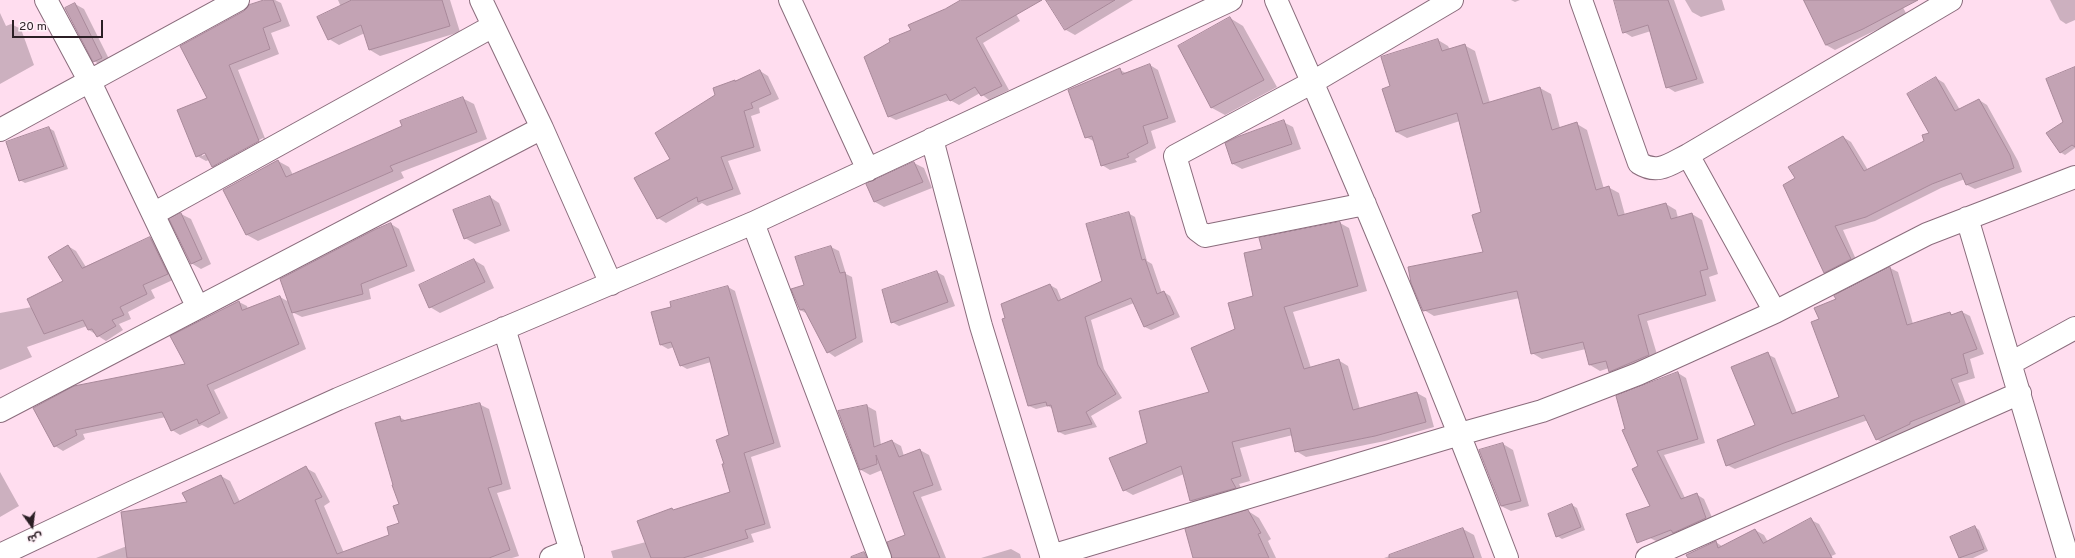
<!DOCTYPE html>
<html>
<head>
<meta charset="utf-8">
<style>
  body { margin:0 }
  #map { position:relative; width:2075px; height:558px; overflow:hidden; background:#ffddef; font-family:Overpass,"Noto Sans Arabic",sans-serif }
  canvas { display:block }
  .north { position:absolute; left:12px; top:506px; width:40px; height:40px; -webkit-text-stroke:3px #fff1f8; paint-order:stroke; rotate:166deg; font-size:11px; font-weight:700; line-height:16px; text-align:center; color:#2b1f25 }
  .north::after { content:''; display:block; margin:auto; width:14px; height:18px; background:#2b1f25; clip-path:polygon(50% 0,100% 100%,50% 72%,0 100%) }
  .scale { position:absolute; left:12px; top:20px; width:91px; height:18px; box-sizing:border-box; border:2px solid #2b1f25; border-top:0; padding-left:5px; font-size:12px; line-height:14px; white-space:nowrap; color:#2b1f25; -webkit-text-stroke:3px #fff1f8; paint-order:stroke }
</style>
</head>
<body>
<div id="map">
<canvas width="2075" height="558"></canvas>
<div class="north">ش</div>
<div class="scale">20 m</div>
</div>
<script>
const ctx = document.querySelector('canvas').getContext('2d');
ctx.lineJoin = 'round';
function fillPath(path, color) { ctx.fillStyle = color; ctx.fill(path, 'evenodd'); }
function stroke(path, color, width, dash) { ctx.strokeStyle = color; ctx.lineWidth = width; ctx.lineCap = dash ? 'butt' : 'round'; ctx.setLineDash(dash || []); ctx.stroke(path); }
const shadow = new Path2D(`
  M266 0H275L281 3 290 26 271 33 279 54 238 70 268 146 222 172 212 167 209 160 206 161 197 156 208 98ZM263 138 264 139 216 166V164ZM210 152 202 156V153Z
  M338 0H450L460 32 380 56 370 50 365 33 339 45 329 39 341 7Z
  M963 0H1008L1020 21 983 43 1009 90 989 100 980 93 959 105 950 100 896 120 888 116 912 31Z
  M1048 0H1133L1075 35 1066 30Z
  M1511 0H1520L1515 2Z
  M1624 0H1674L1704 83 1675 92 1667 87 1651 31 1632 37 1624 32Z
  M1685 0H1722L1725 10 1701 17 1692 12Z
  M1803 0H1899L1907 15 1835 50 1826 45Z
  M2050 0H2075V20L2066 24 2060 20Z
  M75 4 84 9 111 63 104 67 94 61Z
  M0 13 6 26 11 24 21 29 34 65 0 84Z
  M1230 18 1243 26 1277 87 1225 115 1212 108 1179 46Z
  M1438 40 1448 46 1450 50 1464 45 1475 51 1490 103 1540 88 1551 94 1560 128 1577 124 1587 130 1604 189 1608 187 1619 193 1625 215 1666 204 1676 210 1678 218 1692 214 1702 220 1718 274 1709 277 1716 301 1647 321 1659 361 1620 377 1610 371 1609 368 1600 371 1590 365 1586 349 1542 359 1532 353 1520 298 1434 316 1424 310 1484 253 1482 213 1460 121 1407 138 1396 132 1391 87Z
  M1150 65 1158 70 1176 122 1151 131 1156 148 1135 159 1137 162 1110 170 1102 165 1095 142 1086 137 1120 70 1126 73Z
  M760 71 768 76 779 99 759 108 760 113 751 116 761 151 728 161 741 194 707 206 702 203 666 223 658 218 672 159 736 82Z
  M1936 78 1944 83 1960 110 1979 100 1987 105 2018 161 2022 172 1975 189 1967 185 1965 179 1941 188 1875 221 1843 230 1858 264 1833 277 1824 272 1797 178 1843 137 1851 142 1868 170 1926 141 1931 133Z
  M462 98 474 104 487 139 401 172 404 178 258 241 247 235 278 161 289 167 293 175 403 127Z
  M1283 122 1293 127 1301 149 1242 169 1233 164 1226 144Z
  M49 128 54 131 68 169 25 183 20 180Z
  M2075 131V148L2065 155 2060 152Z
  M914 163 924 168 932 188 884 207 875 202Z
  M490 197 499 203 510 231 475 244 465 238Z
  M1128 213 1135 217 1147 261 1152 264 1162 293 1164 292 1170 296 1180 317 1151 330 1145 327 1134 303 1091 320 1104 369 1122 398 1091 416 1097 427 1065 435 1059 432 1053 409 1048 406 1036 409 1029 406 1050 285 1057 289 1062 301 1103 282Z
  M181 214 191 219 211 264 201 269 191 263 171 220Z
  M1340 223 1349 228 1367 291 1293 312 1311 368 1338 360 1348 366 1360 409 1417 393 1426 398 1434 427 1385 441 1306 457 1296 451 1293 435 1240 448 1250 481 1239 484 1244 493 1201 506 1191 501 1184 474 1133 495 1124 490 1148 443 1210 393 1237 330 1254 297 1263 250Z
  M391 224 399 229 415 271 369 289 371 299 302 317 292 312 306 349 214 390 228 418 208 428 202 425 180 435 172 430 166 417 83 434 85 439 63 451 55 446 34 408 187 364 239 302 247 306 248 309 280 297 289 302Z
  M150 238 158 242 175 279 151 290 155 298 128 312 131 319 119 324 123 330 106 341 89 330 87 326 27 347 32 357 0 370V313L32 307 64 282 68 246 76 251 86 267Z
  M831 247 839 251 846 274 852 277 863 342 835 357 828 352 808 314 800 310 805 286 796 258Z
  M474 260 484 266 494 288 440 313 430 307Z
  M1890 268 1898 272 1913 324 1950 313 1953 315 1962 312 1970 316 1984 354 1970 359 1975 378 1958 383 1967 407 1917 426V428L1884 443 1876 439 1868 420 1735 469 1727 465 1756 426 1767 354 1775 358 1797 413 1840 397 1820 320 1837 299 1836 296Z
  M937 272 944 276 955 306 899 326 892 322Z
  M728 287 735 291 781 447 751 457 771 528 751 534 754 542 702 558H613L611 551 646 542 672 509 674 511 731 493 725 464 730 436 711 362 687 369 680 365 674 347 668 349 661 345 652 313Z
  M1678 373 1686 378 1705 443 1664 455 1685 498 1696 494 1704 499 1714 522 1658 542 1650 538 1652 506 1626 429Z
  M479 404 489 409 511 489 497 493 519 556 512 558H96L127 546 188 503 221 476 230 481 240 502 306 468 315 473 330 502 324 506 344 553 390 535 400 523 399 417 407 421Z
  M867 406 876 411 881 445 892 441 901 446 904 456 920 450 929 455 942 490 921 497 946 558H893L906 536 882 470 870 475 861 470 839 411Z
  M1503 444 1513 450 1529 506 1511 511 1501 506Z
  M0 472 19 506 0 517Z
  M1572 505 1577 508 1585 530 1562 539 1557 536Z
  M1248 511 1259 518 1271 539 1268 541 1276 558H1194Z
  M1811 520 1819 524 1836 554 1827 558H1689L1716 542 1723 547 1755 530 1764 535 1768 542Z
  M1975 527 1979 530 1988 551 1973 558H1960L1951 537Z
  M1463 529 1474 535 1482 558H1384Z
  M1011 549 1020 554 1021 558H981Z`);
const building = new Path2D(`
  M264 0H273L281 21 263 28 270 49 229 65 259 141 212 167 205 153 196 157 177 110 207 98 180 46 244 11 249 5Z
  M352 0H442L450 26 369 50 361 25 328 40 317 17Z
  M961 0H1042L976 38 1002 86 981 96 975 87 950 101 946 94 888 117 864 57 890 42 889 39 911 30 908 25 945 9Z
  M1046 0H1115L1065 30Z
  M1614 0H1668L1697 79 1666 88 1648 25 1623 33Z
  M1804 0H1918L1863 29 1826 45Z
  M75 3 102 58 93 62 65 8Z
  M1230 17 1264 80 1211 108 1178 46Z
  M1438 39 1442 51 1465 44 1483 104 1540 87 1552 130 1577 122 1596 190 1609 186 1618 216 1666 203 1671 219 1692 213 1708 269 1700 271 1706 295 1638 315 1649 355 1609 372 1606 361 1589 365 1583 342 1531 354 1517 291 1423 311 1411 283 1408 267 1483 252 1472 215 1481 212 1457 113 1396 132 1382 89 1390 86 1381 57Z
  M1150 64 1168 118 1143 126 1148 143 1127 154 1129 157 1101 166 1092 136 1085 138 1068 90 1120 68 1122 74Z
  M2075 67V147L2072 145 2060 153 2046 133 2063 122 2046 79Z
  M760 70 771 94 751 103 753 108 744 111 754 147 721 157 733 189 698 202 697 197 657 219 634 178 670 159 655 133 715 95 713 88 735 80V81Z
  M1936 77 1955 111 1979 99 2010 155 2014 168 1966 185 1961 173 1932 184 1866 217 1835 226 1851 259 1824 273 1783 185 1795 178 1788 167 1843 136 1864 171 1924 141 1922 135 1929 133 1907 94Z
  M463 97 477 132 390 166 393 171 246 235 223 190 278 160 286 177 402 126 400 121Z
  M1284 120 1292 144 1232 164 1225 143 1237 137Z
  M49 127 64 166 19 181 6 142Z
  M914 162 923 182 874 202 866 184Z
  M490 196 501 225 464 239 453 210Z
  M1129 212 1142 260 1145 259 1157 294 1164 291 1174 314 1144 327 1131 298 1085 317 1098 365 1116 394 1086 412 1092 424 1058 432 1051 405 1047 406 1046 402 1028 406 1002 319 1005 318 1001 304 1050 284 1058 301 1102 281 1086 224Z
  M181 213 202 259 191 264 169 219Z
  M1340 222 1358 286 1284 307 1304 369 1339 359 1353 410 1417 392 1426 422 1375 436 1295 452 1290 428 1232 442 1241 476 1231 479 1236 488 1190 501 1181 466 1123 491 1109 458 1147 443 1139 411 1209 392 1191 348 1235 329 1228 303 1253 296 1244 253 1262 249 1259 238Z
  M391 223 407 266 361 284 363 294 292 313 280 279 374 230Z
  M150 237 168 274 143 285 147 294 120 307 124 315 112 320 116 326 97 337 92 329 88 330 83 320 44 334 27 299 63 281 48 257 68 245 82 268Z
  M831 246 840 273 845 272 856 338 827 353 804 309 800 310 791 289 804 285 795 257Z
  M474 259 485 282 429 308 419 285Z
  M1890 267 1907 325 1950 312 1951 315 1962 311 1977 349 1963 354 1968 373 1951 379 1960 402 1910 422V424L1876 440 1864 415 1784 443 1726 466 1717 440 1755 425 1731 367 1768 352 1792 414 1839 397 1811 322 1819 319 1814 308 1836 299 1834 296Z
  M937 271 948 302 891 323 882 290Z
  M728 286 774 443 744 453 765 524 745 530 748 538 683 558H651L637 521 672 508 673 510 730 492 722 464H724L716 440 729 435 709 357 680 366 671 342 660 345 651 312 671 307 670 302Z
  M280 296 299 344 207 385 220 413 199 424 197 419 171 431 162 412 75 430 77 435 54 447 33 408 74 386 185 364 170 336 239 301 242 310Z
  M1678 372 1698 439 1657 451 1681 499 1697 493 1706 518 1673 533 1671 530 1637 543 1626 514 1650 506 1632 469 1638 466 1622 430 1625 429 1616 396Z
  M480 403 502 484 488 488 510 550 489 558H127L121 512 187 502 182 493 221 475 234 504 306 466 322 497 315 500 337 554 389 535 387 527 399 523 393 506 399 504 392 485H393L375 423 400 416 401 421Z
  M867 405 874 447 892 440 899 457 920 449 933 485 913 492 940 558H892L887 542 905 535 876 455 877 464 860 470 838 411Z
  M1503 443 1521 501 1501 506 1479 450Z
  M1572 504 1581 527 1556 537 1548 514Z
  M1248 510 1261 533 1258 534 1269 558H1193L1185 529Z
  M1811 518 1832 558H1688L1686 555 1716 541 1718 548 1755 529 1763 543Z
  M1975 526 1984 549 1959 558 1950 537Z
  M1463 528 1474 558H1389V555Z
  M864 552 867 558H851V557Z`);
const minor = new Path2D(`
  M46 0 90 82 197 306
  M481 0 542 128 611 284
  M790 0 868 170
  M1276 0C1358 184 1436 370 1507 558
  M1581 0 1639 163C1658 175 1670 164 1688 155L1951 0
  M0 130 238 0
  M932 139 981 326 1052 558
  M1688 155 1775 312
  M1365 204 1205 236 1197 230 1175 156 1313 82 1452 0
  M153 214 493 26
  M1967 218 2068 558
  M753 223 880 558
  M504 328 573 558
  M2011 363 2075 328
  M0 411 542 128
  M0 555 133 492 338 399 753 223 1231 0
  M1051 556 1460 434 1542 411 1638 374 1775 312 1927 234 2075 177
  M551 558 571 550
  M1647 558 2020 393`);
fillPath(shadow, '#0003');
fillPath(building, '#c3a3b4');
stroke(building, '#a9899a', 1);
stroke(minor, '#8a6c7c', 24);
stroke(minor, '#fff', 22);
</script>
</body>
</html>
